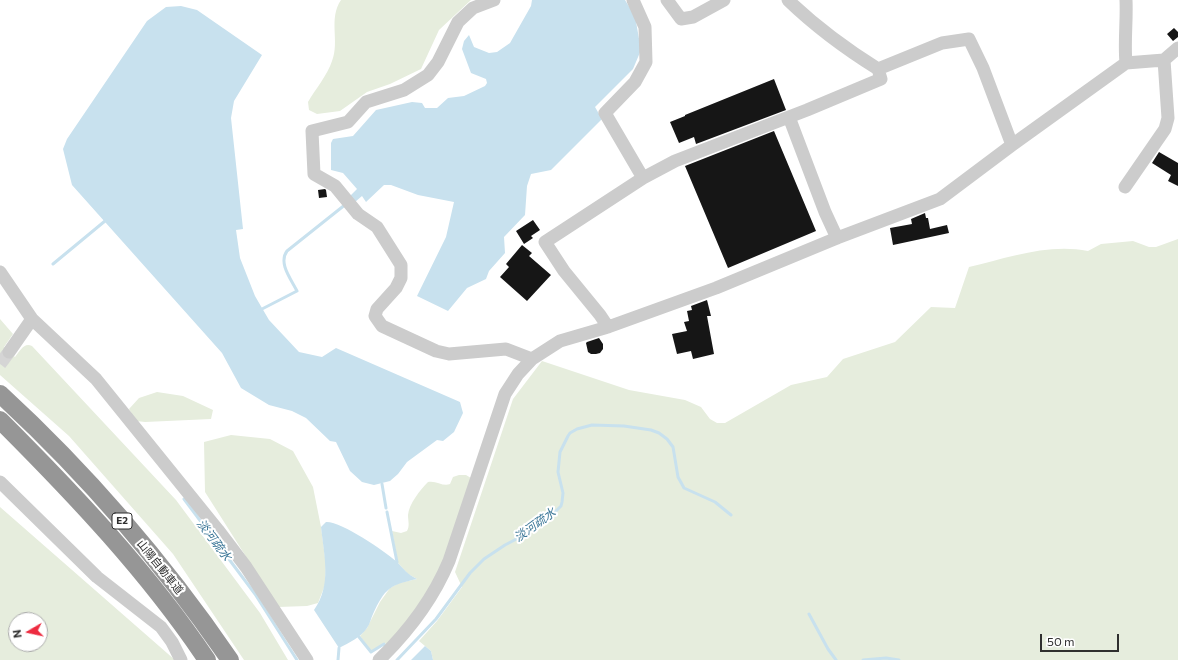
<!DOCTYPE html>
<html>
<head>
<meta charset="utf-8">
<style>
  body { margin:0 }
  #map { position:relative; width:1178px; height:660px; overflow:hidden; background:#fff; font-family:Commissioner,sans-serif }
  canvas { display:block }
  .north { position:absolute; left:8px; top:612px; width:40px; height:40px; box-sizing:border-box; background:#fff; border:1px solid #acacac; border-radius:50%; rotate:261deg; font-size:11px; font-weight:700; line-height:16px; text-align:center; color:#2f2f2f }
  .north::after { content:''; display:block; margin:auto; width:14px; height:18px; background:#ed2b40; clip-path:polygon(50% 0,100% 100%,50% 72%,0 100%) }
  .scale { position:absolute; left:1040px; top:634px; width:79px; height:18px; box-sizing:border-box; border:2px solid #2f2f2f; border-top:0; padding-left:5px; font-size:12px; line-height:14px; white-space:nowrap; color:#2f2f2f; -webkit-text-stroke:3px #fff; paint-order:stroke }
</style>
</head>
<body>
<div id="map">
<canvas width="1178" height="660"></canvas>
<div class="north">N</div>
<div class="scale">50 m</div>
</div>
<script>
const ctx = document.querySelector('canvas').getContext('2d');
ctx.lineJoin = 'round';
function fillPath(path, color) { ctx.fillStyle = color; ctx.fill(path, 'evenodd'); }
function stroke(path, color, width, dash) { ctx.strokeStyle = color; ctx.lineWidth = width; ctx.lineCap = dash ? 'butt' : 'round'; ctx.setLineDash(dash || []); ctx.stroke(path); }
function drawText(font, color, halo, rows, align = 'center') {
  ctx.font = font + ' Commissioner,"Noto Sans JP",sans-serif'; ctx.lineWidth = 4; ctx.setLineDash([]); ctx.textBaseline = 'middle'; ctx.strokeStyle = halo; ctx.fillStyle = color; for (const [text, x, y, turn = 0] of rows) {
    ctx.save(); ctx.translate(x, y); ctx.rotate((+turn || 0) * Math.PI / 180); ctx.textAlign = isNaN(turn) ? turn : align; if (halo) ctx.strokeText(text, 0, 0); ctx.fillText(text, 0, 0); ctx.restore();
  }
}
const green = new Path2D(`
  M341 0H471L439 30 421 69 390 84 367 92 340 111 317 114 309 110 308 102C315 90 328 74 332 61 340 41 328 19 341 0Z
  M1178 239V660H433L431 651 419 641 437 621 462 587 455 572 513 399 542 361 629 390 685 400 701 407 710 419 717 423H725L791 385 827 377 843 359 895 342 931 307 955 308 969 267C1007 258 1048 243 1088 251L1101 244 1133 241 1149 247H1156Z
  M0 319 13 334 4 347 15 357C20 351 24 342 32 346L176 500 260 613 288 660H244L173 554 69 436 0 375Z
  M157 392 183 396 213 410 211 419 145 422 136 421 129 409 139 398Z
  M231 435 270 439 293 451 313 487 321 527 326 565 325 585 318 603 307 606 278 607 205 492 204 442Z
  M466 475 471 478 446 556 420 605 387 646 385 643 371 651 360 636 367 628 380 602 390 588 399 583 417 579 408 574 398 563 392 531 401 533 407 531C410 526 408 521 408 515 409 504 420 490 428 482 436 480 443 487 450 484L453 477 459 475Z
  M0 507 175 660H0ZM16 620H40V644H16Z`);
const water = new Path2D(`
  M532 0H625L635 16 641 50 633 69 595 107 602 119 551 170 531 174 527 186 525 215 504 237 505 253 489 271 486 279 467 288 448 311 417 296 446 237 454 202 418 195 391 185H384L366 202 362 196 355 202 350 196 357 189 343 173 331 170V143L333 139 353 136 376 110 412 102 422 103 425 108H437L448 98 464 96 485 86 487 83 486 79 471 73 462 49 464 41 469 35 474 47 489 53 497 52 510 43 531 6Z
  M181 6 197 10 262 55 234 101 231 118 243 229 236 230 240 258 255 296 269 320 299 352 322 357 336 348 460 402 463 413 454 432 443 441 437 440 407 462 398 474 390 481 374 485 362 482 350 471 336 442 330 441 306 418 292 411 269 405 241 388 222 353 72 185 63 149 67 139 147 21 166 7Z
  M326 522C341 521 384 551 396 561 403 568 408 575 417 579 390 585 385 588 373 614 371 618 370 624 367 628 361 637 349 643 339 648L314 610C332 585 324 556 321 527Z
  M425 646 431 651 433 660H411Z`);
const stream = new Path2D(`
  M53 264 105 221
  M262 309 297 291C291 279 278 263 287 251L346 204
  M382 484 386 508
  M184 499 255 594 297 660
  M387 512 397 562
  M809 614 828 649 836 660
  M359 637 371 652 384 644 385 646
  M338 660 339 648
  M397 660 436 619 470 573 484 559 505 545 524 535 555 512 561 506 562 502 563 493 558 472 560 452 568 436 570 433 577 429 592 425 624 426 651 430 659 433 667 439 673 447 678 477 684 488 715 502 731 515
  M863 660 886 658 899 660`);
const building = new Path2D(`
  M1174 28 1178 32V37L1173 41 1167 34Z
  M774 79 786 110 696 144 694 137 679 143 670 122 685 116V115Z
  M774 131 816 231 728 268 685 166Z
  M1159 152 1178 163V186L1168 181 1171 175 1152 163Z
  M325 189 326 190 327 197 319 198 318 190Z
  M925 213 926 218H928L930 229 947 225 949 233 893 245 890 228 912 224 911 219Z
  M533 220 540 230 531 236 533 238 524 244 516 231Z
  M522 245 532 253 529 256 551 275 527 301 500 277 509 267 506 264Z
  M707 300 711 316H707L714 354 693 359 691 351 677 354 672 334 687 331 684 322 689 321 687 311 692 310 691 306Z
  M599 338 603 344V349L600 353 596 354H591L588 352 586 343 587 342Z`);
const minorTunnel = new Path2D(`
  M0 364 9 352`);
const minor = new Path2D(`
  M494 0 473 8 458 22 438 62 428 75 404 90 366 102 348 122 312 131 314 174 335 186 358 214 377 227 401 265V278L396 288 377 309 375 316 382 326 436 351 449 354 506 349 532 359
  M633 0 645 27 646 62 635 82 605 113 643 178
  M667 0 681 19 693 17 724 0
  M1126 63C1124 42 1127 21 1126 0
  M878 69 942 43 969 39 983 68 1012 145
  M789 117 825 212 837 238
  M1125 187 1165 129 1168 118 1164 60
  M0 272 32 319 96 379 218 530 246 567 307 660
  M608 327 600 315 564 271 545 242 643 178 675 161 807 110 881 79 878 69C846 49 816 27 788 0
  M9 352 32 319
  M0 482 97 577 161 627 172 642 181 660
  M379 660C409 631 433 599 449 561L505 394 518 374 532 359 560 341 608 327 716 288 837 238 940 199 1012 145 1126 63 1164 60 1178 48`);
const highway = new Path2D(`
  M0 394C86 473 164 564 230 660
  M0 420C75 495 148 572 207 660`);
const shields = [
  [122,521,20]
];
const shieldNames = [
  ["E2",122,521]
];
const streetNames = [
  ["山陽自動車道",160,567,51]
];
const waterNames = [
  ["淡河疏水",535,525,-36],
  ["淡河疏水",214,540,53]
];
fillPath(green, '#e6eddd');
fillPath(water, '#c8e1ee');
stroke(stream, '#c8e1ee', 3);
fillPath(building, '#161616');
stroke(minorTunnel, '#d5d5d5', 13, [13, 6]);
stroke(minor, '#ccc', 13);
stroke(highway, '#969696', 18);
for (const [x, y, w] of shields) { const box = new Path2D(); box.roundRect(x - w / 2, y - 8, w, 16, 3); ctx.fillStyle = '#fff'; ctx.fill(box); stroke(box, '#2f2f2f', 1); }
drawText('bold 10px', '#2f2f2f', null, shieldNames);
drawText('11px', '#2f2f2f', '#fff', streetNames);
drawText('italic 12px', '#397596', '#fff', waterNames);
</script>
</body>
</html>
